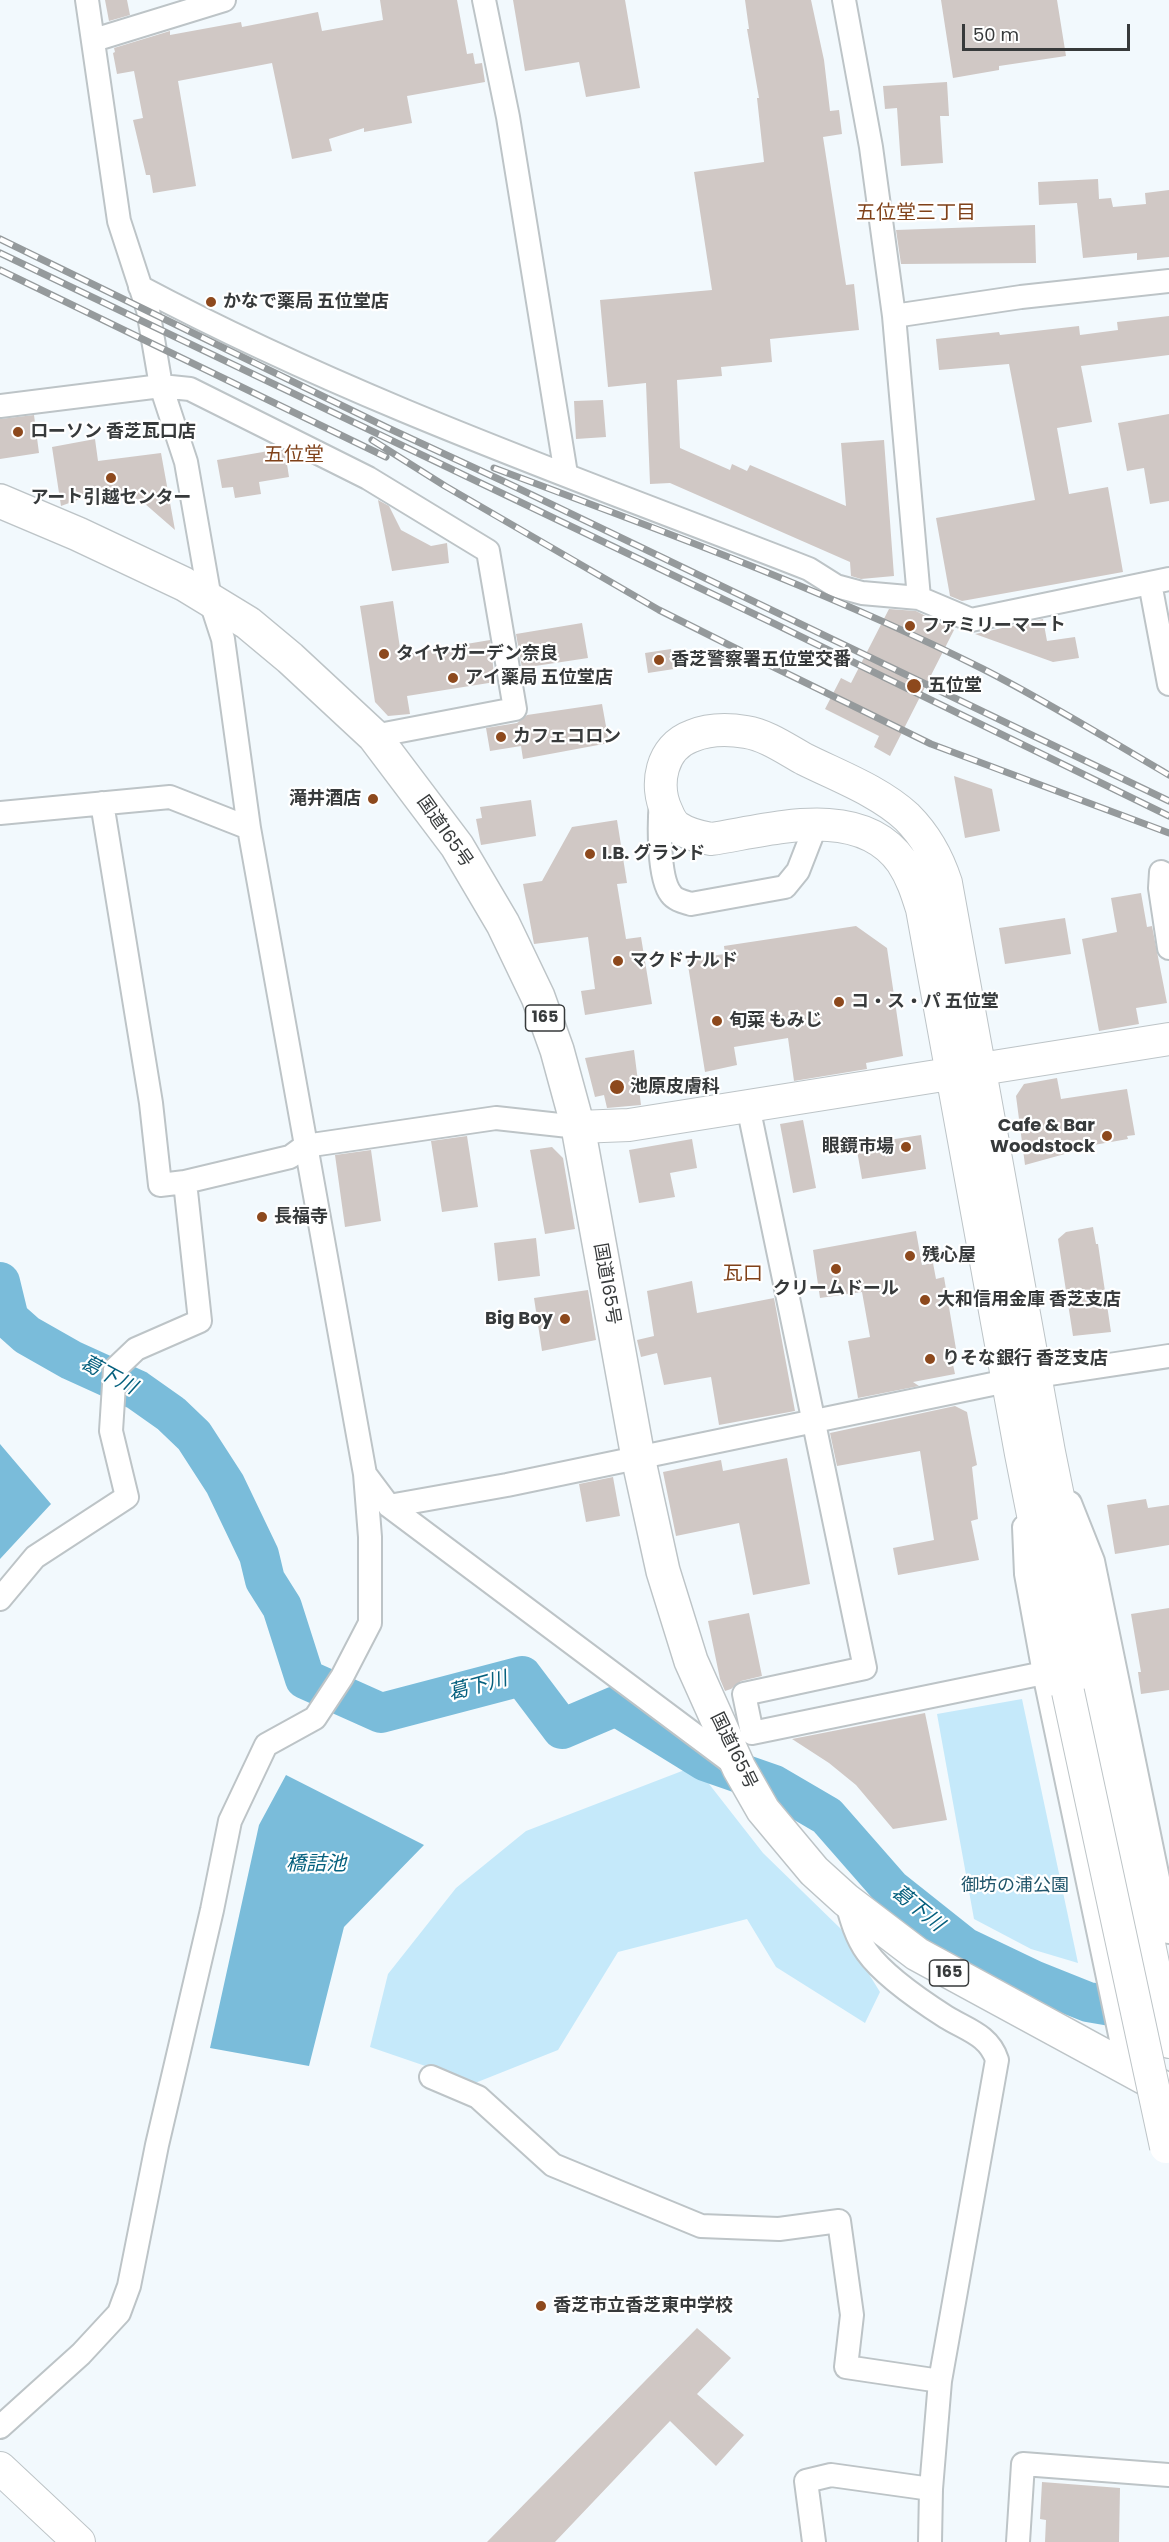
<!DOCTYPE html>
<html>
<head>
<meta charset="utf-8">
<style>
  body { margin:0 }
  #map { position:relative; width:1169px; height:2542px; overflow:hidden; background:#f2f9fd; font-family:Poppins,sans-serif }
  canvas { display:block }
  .scale { position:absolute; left:962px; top:24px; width:168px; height:27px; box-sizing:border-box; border:3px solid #373a3b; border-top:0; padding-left:8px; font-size:18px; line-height:21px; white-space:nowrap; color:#373a3b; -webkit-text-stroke:4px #fff; paint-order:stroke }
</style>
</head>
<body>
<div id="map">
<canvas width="1169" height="2542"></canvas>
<div class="scale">50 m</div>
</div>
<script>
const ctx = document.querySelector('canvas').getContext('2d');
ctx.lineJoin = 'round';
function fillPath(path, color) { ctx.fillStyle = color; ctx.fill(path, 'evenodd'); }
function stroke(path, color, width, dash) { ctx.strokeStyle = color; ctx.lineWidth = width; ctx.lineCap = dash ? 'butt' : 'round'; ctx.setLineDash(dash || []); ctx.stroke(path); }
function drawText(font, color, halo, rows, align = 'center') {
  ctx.font = font + ' Poppins,"Noto Sans JP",sans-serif'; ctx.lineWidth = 4.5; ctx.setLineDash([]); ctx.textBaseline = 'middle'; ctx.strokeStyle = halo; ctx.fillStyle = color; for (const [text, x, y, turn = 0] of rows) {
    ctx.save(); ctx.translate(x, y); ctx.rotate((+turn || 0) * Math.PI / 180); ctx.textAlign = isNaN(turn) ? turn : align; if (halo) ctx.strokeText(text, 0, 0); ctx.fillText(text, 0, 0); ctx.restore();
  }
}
const green = new Path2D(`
  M1022 1699 1078 1963 1031 1949 974 1919 937 1714Z
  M695 1766 763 1853 841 1929 880 1992 865 2023 776 1967 747 1919 618 1952 558 2050 475 2083 370 2047 388 1974 456 1888 526 1831Z`);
const water = new Path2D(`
  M0 1444 51 1504 0 1559Z
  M286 1775 424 1845 344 1927 309 2066 210 2048 259 1825Z`);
const river = new Path2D(`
  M0 1282 9 1319 27 1335 71 1360 137 1390 171 1414 194 1436 225 1484 259 1555 265 1580 282 1607 305 1679 381 1713 522 1676 562 1729 616 1706 705 1761 774 1785 827 1816 891 1889 964 1947 1033 1980 1088 2002 1158 2014`);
const building = new Path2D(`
  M105 0H127L130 15 109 21Z
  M380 0H457L467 54 473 53 475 64 482 63 485 82 407 96 412 123 364 132V128L329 139 332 151 292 159 272 63 178 81 196 186 153 193 150 175H146L133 120 143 118 134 71 117 74 113 53 115 52 114 48 170 31V35L241 22 242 27 318 12 322 31 383 20Z
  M513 0H625L640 88 586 97 579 62 525 71Z
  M745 0H811L824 60 830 111 839 110 842 134 823 137 846 285 854 284 859 330 770 339 772 362 721 367 722 376 677 380 680 448 730 470 732 464 747 471 750 465 846 506 841 443 884 440 894 576 861 579 851 576 850 562 670 483 650 484 646 383 608 387 600 300 712 290 694 172 764 162 757 98H759L747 29H749Z
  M941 0H1057L1066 56 999 66V70L953 78Z
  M947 82 949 116H940L943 163 901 166 897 108 885 109 883 86Z
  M1098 179 1099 199 1111 198 1113 207 1146 204 1145 193 1169 190V257L1137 260V253L1083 258 1077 203 1039 205 1038 182Z
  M1035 225 1036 263 901 264 896 230Z
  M1169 316V355L1081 366 1092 422 1057 428 1069 494 1108 487 1123 572 962 601 950 596 936 518 1035 500 1009 364 939 370 936 339 999 332 1000 335 1079 326 1080 335 1118 330 1117 322Z
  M603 400 606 437 576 439 574 401Z
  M1169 414V501L1150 504 1144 468 1127 471 1118 423Z
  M34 415 39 453 0 459V419Z
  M95 439 98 461 161 453 175 530 144 503 135 498 91 495 61 506 52 447Z
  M280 449 285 451 289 477 259 482 261 494 235 498 233 487 222 488 217 460Z
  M378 500 389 506 401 530 431 546 447 543 449 563 392 571Z
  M393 601 401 655 490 640 495 682 407 696 410 714 388 716 375 702 360 606Z
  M889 609 916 611 954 630 890 756 874 747 879 736 825 709 841 678 851 683Z
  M1043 619 1047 641 1075 637 1079 658 1053 662 975 634Z
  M582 623 588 658 522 668 516 634Z
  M671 649 674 669 648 673 645 653Z
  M602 704 609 743 523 759 521 746 490 751 486 728 517 723 527 715Z
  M954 776 992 789 1000 831 965 838Z
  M531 800 536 836 481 845 476 819 482 818 480 807Z
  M617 820 627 883 617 884 626 939 641 937 652 1004 585 1015 581 991 595 989 588 937 534 944 523 884 542 881 572 827Z
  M1141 893 1147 927 1152 926 1167 1003 1136 1008 1139 1024 1099 1031 1082 939 1117 932 1111 898Z
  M1065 918 1071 954 1005 964 999 928Z
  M856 926 887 948 903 1056 866 1063 867 1069 794 1081 788 1038 734 1047 737 1065 705 1072 687 959 725 954 724 946Z
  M634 1050 641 1105 607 1108 604 1095 595 1097 585 1058Z
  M1057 1078 1061 1099 1127 1089 1135 1135 1127 1136 1128 1139 1071 1149 1072 1152 1025 1165 1016 1096 1024 1084Z
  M803 1120 816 1188 793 1193 780 1124Z
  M921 1135 926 1169 862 1179 856 1145Z
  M467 1136 478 1207 442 1212 431 1141Z
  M692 1139 697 1168 670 1173 675 1197 639 1203 629 1150Z
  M552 1147 563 1158 575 1229 545 1234 530 1150Z
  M371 1150 381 1221 345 1227 335 1155Z
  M1093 1227 1096 1244H1098L1111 1332 1073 1336 1058 1239 1066 1232Z
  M916 1231 922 1265 933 1263 936 1279 944 1277 956 1349 950 1350 955 1374 913 1382 919 1386 858 1398 848 1341 870 1337 862 1292 820 1298 813 1250Z
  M536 1238 540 1276 498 1281 494 1243Z
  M692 1281 697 1313 774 1298 795 1411 719 1425 711 1377 664 1385 657 1353 641 1357 637 1340 654 1336 647 1291Z
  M588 1290 596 1340 542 1351 534 1298Z
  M955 1406 967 1412 977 1465 972 1467 978 1519 971 1521 979 1560 898 1575 893 1548 934 1540 920 1451 837 1466 830 1433Z
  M787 1458 810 1584 753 1595 739 1523 676 1536 663 1472 721 1460 723 1471Z
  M613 1477 620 1516 586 1522 579 1484Z
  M1146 1499 1148 1508 1169 1505V1545L1115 1554 1107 1505Z
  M1169 1608V1690L1141 1694 1138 1672H1141L1131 1614Z
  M749 1613 762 1676 741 1681 731 1689 725 1691 720 1679 708 1621Z
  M925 1713 947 1820 893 1829 856 1785 829 1763 792 1739Z
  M697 2328 731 2358 697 2394 744 2435 716 2466 670 2421 555 2542H487Z
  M1042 2482 1120 2488 1119 2542H1045L1046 2520 1040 2519Z`);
const street = new Path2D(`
  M87 0 119 221 148 310 161 386 186 462 210 599 223 639 249 828 365 1474 389 1506 735 1765
  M484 0 508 117 566 474
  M844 0 871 147 894 316 919 598 971 620 1169 579
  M94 40 224 0
  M140 287C354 401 584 481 809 569L836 586 862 593 919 598
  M894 316 1021 297 1169 281
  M0 406 161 386 190 389 368 478 488 551 515 709 374 736
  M1150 583 1169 684
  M661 802C659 822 658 878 671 894 675 900 685 902 691 904L785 887 798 871 812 835 821 824
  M102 803 151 1103 160 1185 185 1182
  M0 813 170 797 249 828
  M1169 876 1161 872 1160 888 1169 948
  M748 1106 865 1668 744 1694 752 1733 1044 1673
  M1036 1376 1169 1356
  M1070 1503 1093 1561 1169 1932
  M389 1506 507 1485 1007 1381
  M1024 1527 1026 1574 1044 1673 1127 2068
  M0 1599 35 1557 127 1497 111 1431 115 1369 136 1349 200 1321 185 1182 290 1157 305 1146 496 1118 578 1127
  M846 1900C851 1918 856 1937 867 1952 884 1976 921 2001 946 2017 967 2030 989 2035 997 2060L940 2381 931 2489 930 2542
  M431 2077 478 2097 553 2165 701 2226 779 2229 839 2221 852 2315 846 2367 940 2381
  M0 2427 81 2354 119 2313 129 2286 157 2145 212 1910 230 1821 266 1745 315 1718 342 1677 370 1623V1537L365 1474
  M814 2542 806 2481 831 2475 931 2489
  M1018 2542 1023 2464 1169 2475`);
const secondary = new Path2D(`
  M578 1127 629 1125 1169 1039
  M1068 1692 1021 1454 922 909C917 893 912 877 902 862 860 802 771 830 711 839 700 837 687 834 677 827 673 824 669 817 667 812 654 785 661 747 692 736 709 729 728 729 746 732 766 735 786 749 804 759 838 776 879 791 907 817 926 836 938 858 946 883L1049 1452 1169 2042
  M0 2468 79 2542`);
const highway = new Path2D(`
  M0 501 78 534 184 584 248 623 290 658 374 736 457 846 503 924 538 997 557 1050 578 1127 638 1457 663 1571 691 1661 739 1768 763 1810 814 1871 846 1900 917 1954 1169 2091`);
const rail = new Path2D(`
  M0 239 388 428 505 482 1169 801
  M0 253 775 624 1169 816
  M0 270 386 457
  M372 440 445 486 659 610 749 655 931 744 1169 833
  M494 468C659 530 826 590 983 669 1046 701 1107 739 1169 775`);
const secondaryBridge = new Path2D(`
  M1068 1692 1166 2147`);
const markers = [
  [211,302,6,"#8d491d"],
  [18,432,6,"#8d491d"],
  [111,478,6,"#8d491d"],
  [910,626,6,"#8d491d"],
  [384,654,6,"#8d491d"],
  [659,660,6,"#8d491d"],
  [453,678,6,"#8d491d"],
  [914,686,8,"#8d491d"],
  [501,737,6,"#8d491d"],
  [373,799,6,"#8d491d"],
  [590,854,6,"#8d491d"],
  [618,961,6,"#8d491d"],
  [839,1002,6,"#8d491d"],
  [717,1021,6,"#8d491d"],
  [617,1087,8,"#8d491d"],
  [1107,1136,6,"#8d491d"],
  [906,1147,6,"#8d491d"],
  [262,1217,6,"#8d491d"],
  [910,1256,6,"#8d491d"],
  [836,1269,6,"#8d491d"],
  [925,1300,6,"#8d491d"],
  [565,1319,6,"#8d491d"],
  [930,1359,6,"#8d491d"],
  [541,2306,6,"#8d491d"]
];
const shields = [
  [545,1018,39],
  [949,1973,39]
];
const shieldNames = [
  ["165",545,1018],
  ["165",949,1973]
];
const poiNames = [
  ["かなで薬局 五位堂店",223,302],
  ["ローソン 香芝瓦口店",30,432],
  ["アート引越センター",111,498,"center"],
  ["ファミリーマート",922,626],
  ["タイヤガーデン奈良",396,654],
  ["香芝警察署五位堂交番",671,660],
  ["アイ薬局 五位堂店",465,678],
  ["五位堂",928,686],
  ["カフェコロン",513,737],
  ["滝井酒店",361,799,"right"],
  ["I.B. グランド",602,854],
  ["マクドナルド",630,961],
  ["コ・ス・パ 五位堂",851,1002],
  ["旬菜 もみじ",729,1021],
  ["池原皮膚科",630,1087],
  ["Cafe & Bar",1095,1126,"right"],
  ["Woodstock",1095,1147,"right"],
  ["眼鏡市場",894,1147,"right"],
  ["長福寺",274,1217],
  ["残心屋",922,1256],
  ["クリームドール",836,1289,"center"],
  ["大和信用金庫 香芝支店",937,1300],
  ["Big Boy",553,1319,"right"],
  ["りそな銀行 香芝支店",942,1359],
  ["香芝市立香芝東中学校",553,2306]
];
const streetNames = [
  ["国道165号",444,832,55],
  ["国道165号",606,1284,80],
  ["国道165号",733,1751,64]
];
const parkNames = [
  ["御坊の浦公園",1015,1886]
];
const neighbourhoodNames = [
  ["五位堂三丁目",916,214],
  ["五位堂",294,456],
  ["瓦口",743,1275]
];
const waterNames = [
  ["葛下川",108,1376,28],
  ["葛下川",478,1687,-15],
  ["橋詰池",316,1865],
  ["葛下川",917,1909,39]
];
fillPath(green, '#c5e9fa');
fillPath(water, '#7abcda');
stroke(river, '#7abcda', 40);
fillPath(building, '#d0c8c5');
stroke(street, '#bdc4c7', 26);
stroke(secondary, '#bdc4c7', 34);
stroke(highway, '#bdc4c7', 36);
stroke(street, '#fff', 22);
stroke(secondary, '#fff', 32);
stroke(highway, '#fff', 33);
stroke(rail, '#959a9c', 7);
stroke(rail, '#fff', 4.5, [14]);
stroke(secondaryBridge, '#bdc4c7', 34, []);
stroke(secondaryBridge, '#fff', 32);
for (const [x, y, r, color] of markers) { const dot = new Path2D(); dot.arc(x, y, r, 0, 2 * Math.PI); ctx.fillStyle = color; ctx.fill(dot); stroke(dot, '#fff', 2); }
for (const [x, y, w] of shields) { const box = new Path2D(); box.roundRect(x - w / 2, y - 13, w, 26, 4.5); ctx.fillStyle = '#fff'; ctx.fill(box); stroke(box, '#373a3b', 1.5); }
drawText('bold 16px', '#373a3b', null, shieldNames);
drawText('bold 18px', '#373a3b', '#fff', poiNames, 'left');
drawText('18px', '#373a3b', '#fff', streetNames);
drawText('18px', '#20556b', '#fff', parkNames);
drawText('20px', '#7f4119', '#fff', neighbourhoodNames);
drawText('italic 20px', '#05607e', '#fff', waterNames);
</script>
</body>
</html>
